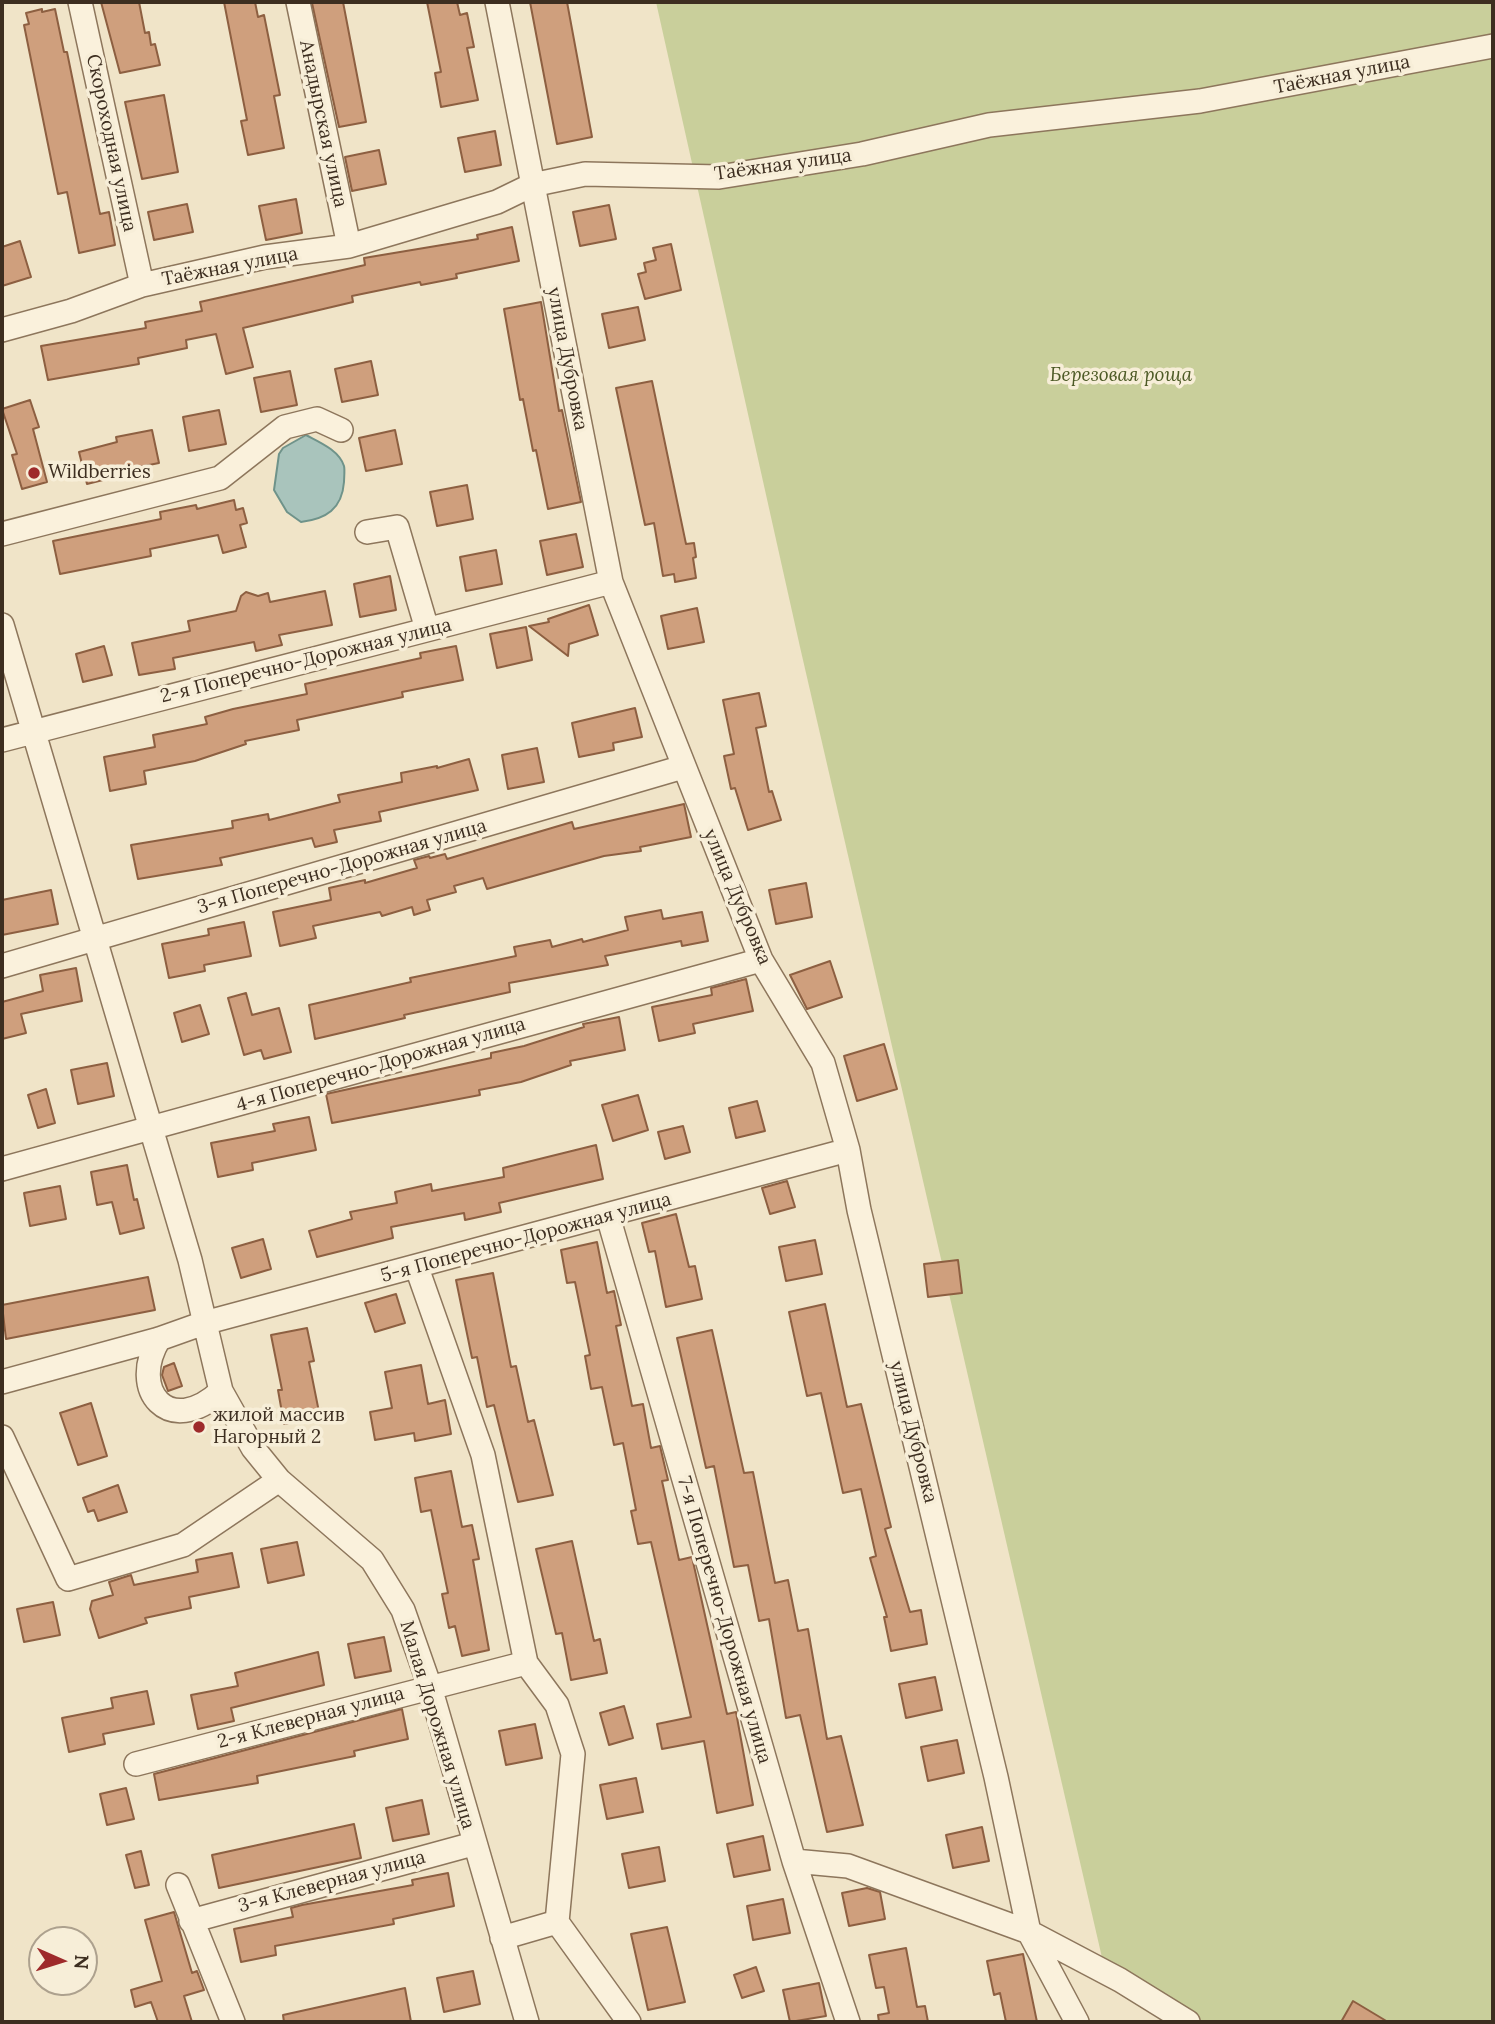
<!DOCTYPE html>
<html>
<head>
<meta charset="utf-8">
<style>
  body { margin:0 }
  #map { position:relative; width:1495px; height:2024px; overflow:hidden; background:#f0e4c8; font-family:Lora,serif }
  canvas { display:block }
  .frame { position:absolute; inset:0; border:4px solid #3d2e20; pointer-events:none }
  .north { position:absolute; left:28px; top:1926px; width:70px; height:70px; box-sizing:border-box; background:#f7eed8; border:2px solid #ada18e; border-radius:50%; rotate:93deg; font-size:19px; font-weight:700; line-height:28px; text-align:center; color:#3d2e20 }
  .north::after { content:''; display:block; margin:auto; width:24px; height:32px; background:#9e2a2b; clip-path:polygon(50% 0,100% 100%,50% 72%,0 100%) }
</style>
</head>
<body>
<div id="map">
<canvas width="1495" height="2024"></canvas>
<div class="frame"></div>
<div class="north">N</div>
</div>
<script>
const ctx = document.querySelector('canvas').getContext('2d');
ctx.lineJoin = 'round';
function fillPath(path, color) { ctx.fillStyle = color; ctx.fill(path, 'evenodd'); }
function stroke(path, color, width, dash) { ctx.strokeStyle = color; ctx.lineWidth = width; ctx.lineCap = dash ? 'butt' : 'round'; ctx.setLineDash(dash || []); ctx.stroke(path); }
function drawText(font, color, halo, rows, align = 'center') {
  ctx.font = font + ' Lora,serif'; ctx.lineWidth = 7; ctx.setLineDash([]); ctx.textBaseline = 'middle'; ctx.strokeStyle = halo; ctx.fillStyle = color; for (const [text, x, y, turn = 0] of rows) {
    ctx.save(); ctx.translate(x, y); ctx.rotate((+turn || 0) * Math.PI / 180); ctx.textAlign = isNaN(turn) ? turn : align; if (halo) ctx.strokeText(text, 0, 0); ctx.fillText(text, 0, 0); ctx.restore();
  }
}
const green = new Path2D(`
  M656 2H1493V2022H1193L1109 1988 800 647Z`);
const water = new Path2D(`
  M306 435C319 442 339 450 344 466 345 470 344 478 344 482 342 509 326 519 301 522L287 512 274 490 279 454 283 448Z`);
const building = new Path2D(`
  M101 2H139L145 33 149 32 151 45 155 44 160 65 120 73Z
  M224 2H255L258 17 264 15 280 95 274 96 284 148 248 155 241 121 247 120Z
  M343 2 366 122 339 127 312 3Z
  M427 2H457L460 15 467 13 474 47 467 48 478 100 441 107 435 73 441 72Z
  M530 2H567L592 137 557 144Z
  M42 9V12L55 9 64 52H67L100 214 109 212 115 245 79 253 67 192 58 194 24 25 29 24 26 13Z
  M164 95 178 172 142 179 125 102Z
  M495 131 501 165 465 172 458 138Z
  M379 150 386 184 352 191 345 157Z
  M296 199 302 233 266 240 259 206Z
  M187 204 193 232 154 240 148 212Z
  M609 205 616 239 580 246 573 212Z
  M512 227 519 261 456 274 457 278 421 285 420 282 352 296 353 302 243 328 253 367 226 374 216 334 186 340 187 348 138 358 139 364 48 380 41 346 146 328 145 322 202 311 200 302 365 265 364 258 478 239 477 235Z
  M20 241 31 277 2 286V247Z
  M671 244 681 290 645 299 638 274 646 272 644 263 656 260 653 248Z
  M541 302 559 411 562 410 581 502 548 509 536 450 533 451 523 399 520 400 504 309Z
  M638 307 645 340 609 348 602 314Z
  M371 361 378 395 342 402 335 369Z
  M290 371 297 405 261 412 254 378Z
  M652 381 686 544 694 543 696 557 693 558 696 578 675 582 674 574 663 576 654 523 645 525 616 388Z
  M30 400 39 427 33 429 47 482 22 489 12 455 17 454 2 409Z
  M219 410 226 444 189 451 183 417Z
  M152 430 159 463 114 472 115 477 87 484 79 452 117 442 116 437Z
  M395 430 402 464 366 471 359 438Z
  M467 485 473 519 437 526 430 492Z
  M234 500 236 510 243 508 247 523 240 525 246 547 223 553 218 535 150 549 151 556 60 574 53 541 161 519 160 512 196 505 197 509Z
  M576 534 583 567 547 575 540 541Z
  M496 550 502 584 466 591 460 557Z
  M390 576 396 610 360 617 354 584Z
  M325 591 332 625 279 635 282 645 256 651 254 642 173 658 175 669 139 675 132 643 190 631 188 621 236 611 241 596 246 592 258 596 268 593 270 602Z
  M589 605 598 635 569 644 568 656 529 626 549 622 548 619Z
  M697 608 704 642 668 649 661 616Z
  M526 627 532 660 497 668 490 634Z
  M104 646 112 675 83 682 76 654Z
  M456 646 463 680 402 692 403 697 297 720 299 730 245 741 246 744 195 761 144 771 146 784 110 791 104 757 155 747 153 735 207 724 205 717 233 709 307 694 305 684 421 658 420 653Z
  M759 693 766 726 756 728 769 792 772 791 781 820 748 830 735 788 731 789 724 756 734 754 723 700Z
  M635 708 642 737 613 743 614 750 579 757 572 723Z
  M537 748 544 782 508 789 502 755Z
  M469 759 478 790 379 812 381 821 334 830 337 842 315 847 312 838 220 858 222 865 138 879 131 845 233 828 232 821 268 814 269 820 340 802 338 795 402 782 401 773 437 766V768Z
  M684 804 691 837 640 847 641 851 604 856 487 889 483 878 454 886 456 892 427 900 430 910 414 915 412 907 382 916 380 912 313 926 316 938 280 946 273 912 331 900 329 888 365 880V883L417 868 414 860 429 856 430 858 445 854 447 859 572 822 574 829Z
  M806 883 812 917 776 924 769 890Z
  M51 890 58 924 2 935V900Z
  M661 910 663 919 702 912 708 941 682 946 681 941 605 956 608 965 509 983 510 992 404 1015 405 1018 315 1039 309 1005 411 982 410 978 516 956 514 947 550 940 552 947 582 939 583 942 628 930 625 917Z
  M244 922 251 956 204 965 205 971 169 978 162 944 209 935 208 929Z
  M830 961 842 997 807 1009 790 975Z
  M76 968 82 1001 21 1014 26 1033 2 1039V1002L43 991 40 975Z
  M746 979 753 1011 693 1024 695 1033 659 1041 652 1007 712 995 711 988Z
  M246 993 252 1015 279 1008 291 1052 264 1059 261 1050 244 1055 228 998Z
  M200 1005 209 1034 182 1042 174 1013Z
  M619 1017 625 1050 570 1061 571 1065 521 1082 479 1090 480 1095 332 1123 326 1094 491 1058V1053L524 1046 584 1027 583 1024Z
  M884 1044 897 1089 857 1101 844 1056Z
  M107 1063 114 1096 78 1104 71 1070Z
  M46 1089 55 1123 38 1128 28 1095Z
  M638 1095 648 1130 613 1141 602 1105Z
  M757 1101 765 1131 736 1138 729 1108Z
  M309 1117 316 1150 252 1163 253 1170 218 1177 211 1143 275 1131 273 1124Z
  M683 1126 690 1152 665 1159 658 1132Z
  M596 1145 603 1179 499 1203 501 1212 465 1220 464 1213 391 1227 393 1238 317 1257 309 1231 352 1219 350 1212 397 1203 395 1192 431 1184 432 1191 504 1177 503 1168Z
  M127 1165 134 1200 137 1199 144 1228 120 1234 112 1202 97 1205 91 1172Z
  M787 1181 795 1207 770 1214 762 1188Z
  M60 1186 66 1219 30 1226 24 1193Z
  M676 1214 689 1267 695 1266 702 1299 666 1307 655 1251 649 1252 642 1223Z
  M263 1239 271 1269 241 1278 232 1248Z
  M815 1240 822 1274 786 1281 779 1247Z
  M597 1242 607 1293 614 1291 621 1325 616 1326 632 1406 643 1404 651 1448 660 1446 668 1480 662 1481 679 1560 692 1557 727 1714 736 1712 753 1805 717 1813 704 1741 662 1749 657 1724 691 1717 651 1542 638 1544 631 1511 636 1510 623 1443 614 1445 602 1387 591 1389 585 1356 590 1355 575 1282 567 1283 561 1250Z
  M958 1260 962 1293 928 1297 924 1264Z
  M493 1273 511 1367 516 1366 528 1422 534 1420 553 1495 518 1502 494 1405 487 1407 477 1357 472 1358 456 1280Z
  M148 1277 155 1310 6 1339 2 1305Z
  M396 1294 405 1323 375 1332 365 1303Z
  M825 1304 847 1407 861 1404 891 1527 885 1529 910 1612 921 1610 927 1644 891 1651 884 1617H887L870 1558 876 1556 861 1489 843 1493 821 1393 807 1396 789 1312Z
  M307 1328 314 1361 309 1362 320 1417 284 1424 278 1390H282L271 1335Z
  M712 1330 744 1473 753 1472 775 1583 788 1580 798 1631 808 1629 827 1739 841 1736 863 1825 827 1832 800 1715 786 1718 769 1619 759 1621 748 1565 734 1567 714 1466 706 1468 677 1338Z
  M174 1363 182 1386 168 1391 162 1375 164 1367Z
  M421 1365 428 1404 445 1400 451 1434 415 1441 414 1433 375 1440 370 1412 392 1408 385 1372Z
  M91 1403 107 1456 78 1465 60 1413Z
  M451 1471 462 1527 472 1525 479 1559 473 1560 489 1650 462 1656 455 1626 449 1628 442 1594 448 1593 431 1510 421 1512 415 1478Z
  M118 1485 127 1512 98 1521 94 1510 88 1512 83 1498Z
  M572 1541 594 1641 600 1639 607 1673 571 1680 562 1633 556 1634 536 1549Z
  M297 1542 304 1575 268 1583 261 1549Z
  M232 1553 239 1587 189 1597 191 1608 145 1618 147 1623 99 1638 90 1609 92 1601 113 1595 109 1582 131 1575 134 1585 198 1572 196 1560Z
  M53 1602 60 1635 24 1642 17 1609Z
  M384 1637 391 1671 355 1678 348 1644Z
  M318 1652 324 1685 231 1708 234 1721 198 1729 191 1695 238 1686 235 1673Z
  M935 1677 942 1710 906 1718 899 1684Z
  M147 1691 154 1724 103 1734 105 1744 69 1752 62 1718 113 1708 111 1698Z
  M624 1706 633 1738 609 1745 600 1713Z
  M402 1709 408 1739 354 1751 355 1756 257 1776 258 1783 159 1800 154 1774Z
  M535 1724 542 1758 506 1765 499 1731Z
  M957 1740 964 1773 928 1781 921 1747Z
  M636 1778 643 1812 607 1819 600 1785Z
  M126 1788 134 1819 107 1825 100 1794Z
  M422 1800 429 1834 393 1841 386 1808Z
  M354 1824 361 1858 219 1888 212 1855Z
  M982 1827 989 1861 953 1868 946 1835Z
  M763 1836 770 1870 734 1877 727 1844Z
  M659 1847 665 1881 629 1888 622 1854Z
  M141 1851 149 1885 135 1888 126 1855Z
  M448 1873 454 1906 393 1919 394 1924 275 1946 276 1955 241 1962 234 1929 293 1917 291 1908 302 1905 413 1885 412 1880Z
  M867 1888 880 1892 885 1919 849 1926 842 1893Z
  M783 1899 790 1933 753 1940 747 1906Z
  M174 1912 192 1973 197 1971 204 1990 184 1996 192 2022H158L151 2002 135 2007 131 1990 162 1981 145 1920Z
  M667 1927 685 2002 648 2010 631 1934Z
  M906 1948 917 2007 925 2006 928 2022H879L878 2015 889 2013 884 1987 876 1988 869 1955Z
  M1023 1954 1037 2022H1006L1000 1993 994 1995 987 1961Z
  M756 1967 764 1991 742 1998 734 1975Z
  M473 1971 480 2004 444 2012 437 1978Z
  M819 1983 826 2016 790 2022 783 1990Z
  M405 1988 411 2022H284L283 2015Z
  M1353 2001 1388 2022H1341Z`);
const minor = new Path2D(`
  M80 2 142 285
  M298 2 349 246
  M497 2 611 582 761 960 823 1063 848 1150 859 1210 996 1777 1029 1932 1077 2022
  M2 330 71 311 142 285 265 257 349 246 497 202 532 185 585 174 719 177 862 154 989 125 1200 101 1493 46
  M367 532 397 527 427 629
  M2 534 220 478 285 427 317 419 341 430
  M2 625 190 1260 221 1391 253 1448 279 1480 372 1560 403 1610 430 1687 527 2022
  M2 740 611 582
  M2 966 683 767
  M2 1169 761 960
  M608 1216 794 1861 848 2022
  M417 1268 483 1455 526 1663 557 1705 573 1754 557 1922 629 2022
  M159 1339C128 1390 169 1439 221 1391
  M2 1382 159 1339 204 1323 848 1150
  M2 1437 68 1579 183 1545 279 1480
  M136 1764 526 1663
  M794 1861 848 1866 1029 1932 1120 1980 1188 2022
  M178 1885 233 2022
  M191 1921 473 1844
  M502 1938 557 1922`);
const markers = [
  [34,473,7,"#9e2a2b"],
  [199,1427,7,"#9e2a2b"]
];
const streetNames = [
  ["Таёжная улица",1342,75,-11],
  ["Анадырская улица",323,124,78],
  ["Скороходная улица",111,143,78],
  ["Таёжная улица",783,165,-8],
  ["Таёжная улица",230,267,-11],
  ["улица Дубровка",567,359,79],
  ["2-я Поперечно-Дорожная улица",306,661,-14],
  ["3-я Поперечно-Дорожная улица",342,867,-16],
  ["улица Дубровка",737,897,67],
  ["4-я Поперечно-Дорожная улица",381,1065,-16],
  ["5-я Поперечно-Дорожная улица",526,1238,-15],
  ["улица Дубровка",913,1432,76],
  ["7-я Поперечно-Дорожная улица",724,1620,74],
  ["2-я Клеверная улица",311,1718,-15],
  ["Малая Дорожная улица",437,1725,73],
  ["3-я Клеверная улица",332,1882,-15]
];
const parkNames = [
  ["Березовая роща",1121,376]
];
const poiNames = [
  ["Wildberries",48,473],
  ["жилой массив",213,1416],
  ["Нагорный 2",213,1438]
];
fillPath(green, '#c9cf9b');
fillPath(water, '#a9c4bc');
stroke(water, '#6f938a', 2);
fillPath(building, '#cf9f7d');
stroke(building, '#8d5f41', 2);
stroke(minor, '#8d765c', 26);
stroke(minor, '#faf1dc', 23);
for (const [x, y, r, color] of markers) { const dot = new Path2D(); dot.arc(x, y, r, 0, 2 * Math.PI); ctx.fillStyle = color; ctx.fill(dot); stroke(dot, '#f7eed8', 2.5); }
drawText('19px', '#3d2e20', '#f7eed8', streetNames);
drawText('italic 19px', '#4d5a26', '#f7eed8', parkNames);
drawText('19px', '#3d2e20', '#f7eed8', poiNames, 'left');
</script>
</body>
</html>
